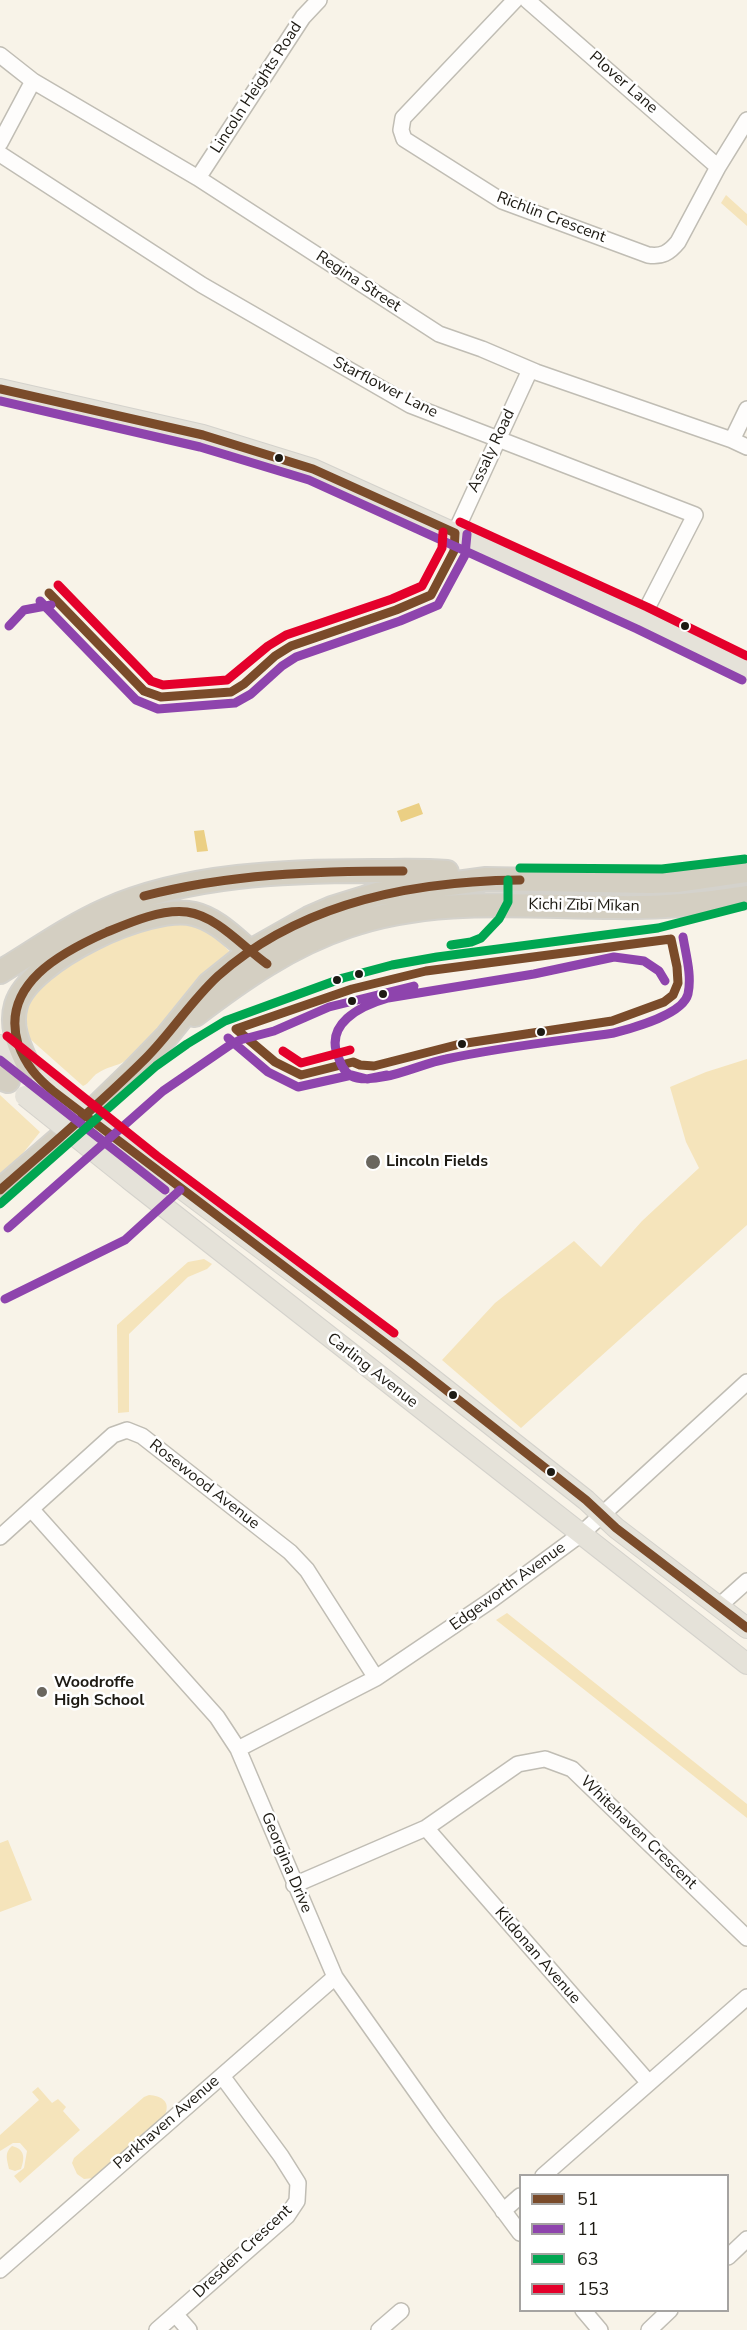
<!DOCTYPE html>
<html>
<head>
<meta charset="utf-8">
<style>
  body { margin:0 }
  #map { position:relative; width:747px; height:2330px; overflow:hidden; background:#f8f3e8; font-family:"Nunito Sans",sans-serif }
  canvas { display:block }
  .legend { position:absolute; left:519px; top:2174px; width:210px; height:138px; box-sizing:border-box; background:#fff; border:2px solid #a5a3a1; margin:0; padding:8px 10px; list-style:none; font-size:18px; color:#1d1a13 }
  .legend li { display:flex; align-items:center; gap:12px; height:30px }
  .legend b { width:30px; border:2px solid #a5a3a1 }
</style>
</head>
<body>
<div id="map">
<canvas width="747" height="2330"></canvas>
<ul class="legend">
<li><b style="height:8px;background:#7a4b2a"></b>51</li>
<li><b style="height:8px;background:#8e44ad"></b>11</li>
<li><b style="height:8px;background:#00a651"></b>63</li>
<li><b style="height:8px;background:#e4002b"></b>153</li>
</ul>
</div>
<script>
const ctx = document.querySelector('canvas').getContext('2d');
ctx.lineJoin = 'round';
function fillPath(path, color) { ctx.fillStyle = color; ctx.fill(path, 'evenodd'); }
function stroke(path, color, width, dash) { ctx.strokeStyle = color; ctx.lineWidth = width; ctx.lineCap = dash ? 'butt' : 'round'; ctx.setLineDash(dash || []); ctx.stroke(path); }
function drawText(font, color, halo, rows, align = 'center') {
  ctx.font = font + ' "Nunito Sans",sans-serif'; ctx.lineWidth = 5; ctx.setLineDash([]); ctx.textBaseline = 'middle'; ctx.strokeStyle = halo; ctx.fillStyle = color; for (const [text, x, y, turn = 0] of rows) {
    ctx.save(); ctx.translate(x, y); ctx.rotate((+turn || 0) * Math.PI / 180); ctx.textAlign = isNaN(turn) ? turn : align; if (halo) ctx.strokeText(text, 0, 0); ctx.fillText(text, 0, 0); ctx.restore();
  }
}
const green = new Path2D(`
  M726 195 747 214V226L721 203Z
  M177 920C203 928 214 934 232 954L136 1050C125 1067 114 1063 98 1073 92 1076 90 1083 83 1086L29 1038 25 1010 35 988 47 975 120 932Z
  M747 1059V1225L521 1428 442 1360 495 1303 574 1241 601 1267 642 1221 699 1168 686 1142 670 1087 706 1072Z
  M0 1095 40 1132 8 1172 0 1179Z
  M204 1259 212 1264 207 1269 188 1277 129 1334V1412L118 1413 117 1325 188 1262Z
  M507 1613 747 1804V1818L496 1620Z
  M8 1840 32 1900 0 1912V1843Z
  M38 2087 52 2103 58 2099 66 2107 63 2111 80 2130 20 2183 14 2176 24 2168 27 2151 20 2143H13L0 2151V2135L39 2100 32 2092Z
  M149 2095C161 2096 171 2101 165 2115L93 2178 84 2179 77 2174 72 2163 74 2158 144 2097Z
  M12 2146C25 2149 25 2158 21 2169L15 2171 9 2169C7 2159 4 2153 12 2146Z`);
const water = new Path2D(`
  M419 803 423 814 401 822 397 811Z
  M204 830 208 851 197 852 194 831Z`);
const minor = new Path2D(`
  M515 0 403 118 401 130 404 139 502 201 648 255C662 257 669 253 678 242L718 167 747 120
  M527 0 718 167
  M0 55 33 81 198 178 439 334 482 349 536 372 732 440 747 447
  M0 143 33 81
  M0 154 202 285 410 405 695 515 642 618
  M198 178 303 17 319 0
  M732 440 747 409
  M455 533 530 370
  M32 1510 217 1717 238 1749 335 1977 439 2124 520 2233
  M0 1537 113 1435 127 1430 142 1436 290 1552 307 1570 376 1678
  M719 1606 747 1581
  M238 1749 376 1678 490 1601 581 1534 747 1382
  M426 1828 649 2083
  M294 1885 426 1828 518 1764 545 1759 572 1769 747 1938
  M543 2176 747 1997
  M503 2211 520 2196
  M728 2257 747 2239
  M0 2270 335 1977
  M583 2310 600 2330
  M175 2314 189 2330
  M157 2330 287 2216 297 2201 298 2183 281 2156 222 2076
  M379 2330 401 2311
  M649 2330 670 2310`);
const major = new Path2D(`
  M0 389 203 435 313 469 642 618 747 669
  M0 1045 30 1070
  M150 1165 387 1343 586 1500 616 1528 747 1628
  M130 1180 747 1664`);
const highway = new Path2D(`
  M0 972C35 951 68 927 106 910 187 874 287 871 374 871 398 871 422 870 447 872
  M195 1015C242 979 291 945 348 926 434 896 526 907 615 907 660 908 703 904 747 897
  M30 1070C21 1049 9 1029 16 1005 29 960 149 903 194 914 220 920 240 945 261 960
  M0 1078 8 1081
  M0 1190 98 1105 132 1072 167 1036 209 984 249 952 309 918 332 908 377 894 486 879 652 882 676 881 747 871`);
const majorBridge = new Path2D(`
  M42 1080 150 1165
  M25 1096 130 1180`);
const bus1 = new Path2D(`
  M0 389 203 435 313 469 455 533
  M49 593 144 691 161 697 231 692 244 684 275 656 291 646 396 610 431 595 454 551 455 533
  M144 896C229 874 315 871 403 871
  M267 964C243 947 217 916 187 912 161 909 131 922 107 932 62 952 0 984 18 1044 26 1065 36 1077 53 1091L413 1364 586 1500 616 1528 747 1628
  M236 1029 275 1062 301 1075 353 1062 360 1065 374 1066 460 1044 612 1021 664 1002 673 995 678 983 677 967 671 939
  M236 1029 352 989 426 971 671 939
  M0 1190C49 1147 99 1105 146 1058 171 1033 191 1001 218 976 300 903 413 881 520 880`);
const bus2 = new Path2D(`
  M0 401 200 447 309 480 637 629 742 680
  M40 601 136 700 158 709 235 703 251 694 282 666 296 657 400 621 438 605 465 555 467 534
  M9 626 24 610 51 605
  M665 981 659 971 644 961 614 957 534 974 388 998C360 1006 323 1024 339 1059 342 1068 347 1076 357 1078 384 1083 420 1064 446 1059 501 1047 558 1041 614 1033 632 1028 683 1015 688 994 692 976 686 955 683 937
  M228 1038 268 1072 298 1087 352 1075 367 1079 387 1075
  M0 1060 165 1190
  M8 1228 163 1091 230 1045 240 1040 274 1031 329 1007 414 986
  M5 1299 125 1240 180 1190`);
const bus3 = new Path2D(`
  M520 868 662 869 745 859
  M451 945 471 942 481 938 499 919 508 902V880
  M0 1204 156 1066 187 1044 225 1021 343 978 392 965 437 957 658 928 744 906`);
const bus4 = new Path2D(`
  M460 522 647 607 747 656
  M58 585 151 681 163 685 227 680 268 646 286 635 392 599 422 586 442 548 443 532
  M7 1036 157 1156 394 1333
  M283 1051 301 1063 350 1050`);
const markers = [
  [279,458,5,"#1d1a13"],
  [685,626,5,"#1d1a13"],
  [359,974,5,"#1d1a13"],
  [337,980,5,"#1d1a13"],
  [383,994,5,"#1d1a13"],
  [352,1001,5,"#1d1a13"],
  [541,1032,5,"#1d1a13"],
  [462,1044,5,"#1d1a13"],
  [373,1162,8,"#6a665e"],
  [453,1395,5,"#1d1a13"],
  [551,1472,5,"#1d1a13"],
  [42,1692,6,"#6a665e"]
];
const streetNames = [
  ["Plover Lane",623,83,41],
  ["Lincoln Heights Road",257,88,-57],
  ["Richlin Crescent",551,218,21],
  ["Regina Street",358,282,33],
  ["Starflower Lane",385,388,27],
  ["Assaly Road",492,451,-65],
  ["Kichi Zībī Mīkan",584,906,1],
  ["Carling Avenue",372,1371,38],
  ["Rosewood Avenue",204,1485,38],
  ["Edgeworth Avenue",508,1587,-36],
  ["Whitehaven Crescent",638,1833,44],
  ["Georgina Drive",286,1863,67],
  ["Kildonan Avenue",537,1956,49],
  ["Parkhaven Avenue",167,2123,-41],
  ["Dresden Crescent",243,2252,-43]
];
const poiNames = [
  ["Lincoln Fields",386,1162],
  ["Woodroffe",54,1683],
  ["High School",54,1701]
];
fillPath(green, '#f5e4bb');
fillPath(water, '#ebcf84');
stroke(minor, '#c0bdb4', 18);
stroke(major, '#d4d2cc', 22);
stroke(highway, '#d4d2cc', 26);
stroke(minor, '#fefdfc', 15);
stroke(major, '#e5e2d9', 20);
stroke(highway, '#d4cfc2', 22);
stroke(majorBridge, '#d4d2cc', 22, []);
stroke(majorBridge, '#e5e2d9', 20);
stroke(bus1, '#7a4b2a', 9);
stroke(bus2, '#8e44ad', 9);
stroke(bus3, '#00a651', 9);
stroke(bus4, '#e4002b', 9);
for (const [x, y, r, color] of markers) { const dot = new Path2D(); dot.arc(x, y, r, 0, 2 * Math.PI); ctx.fillStyle = color; ctx.fill(dot); stroke(dot, '#fff', 2); }
drawText('16px', '#1d1a13', '#fff', streetNames);
drawText('bold 16px', '#1d1a13', '#fff', poiNames, 'left');
</script>
</body>
</html>
